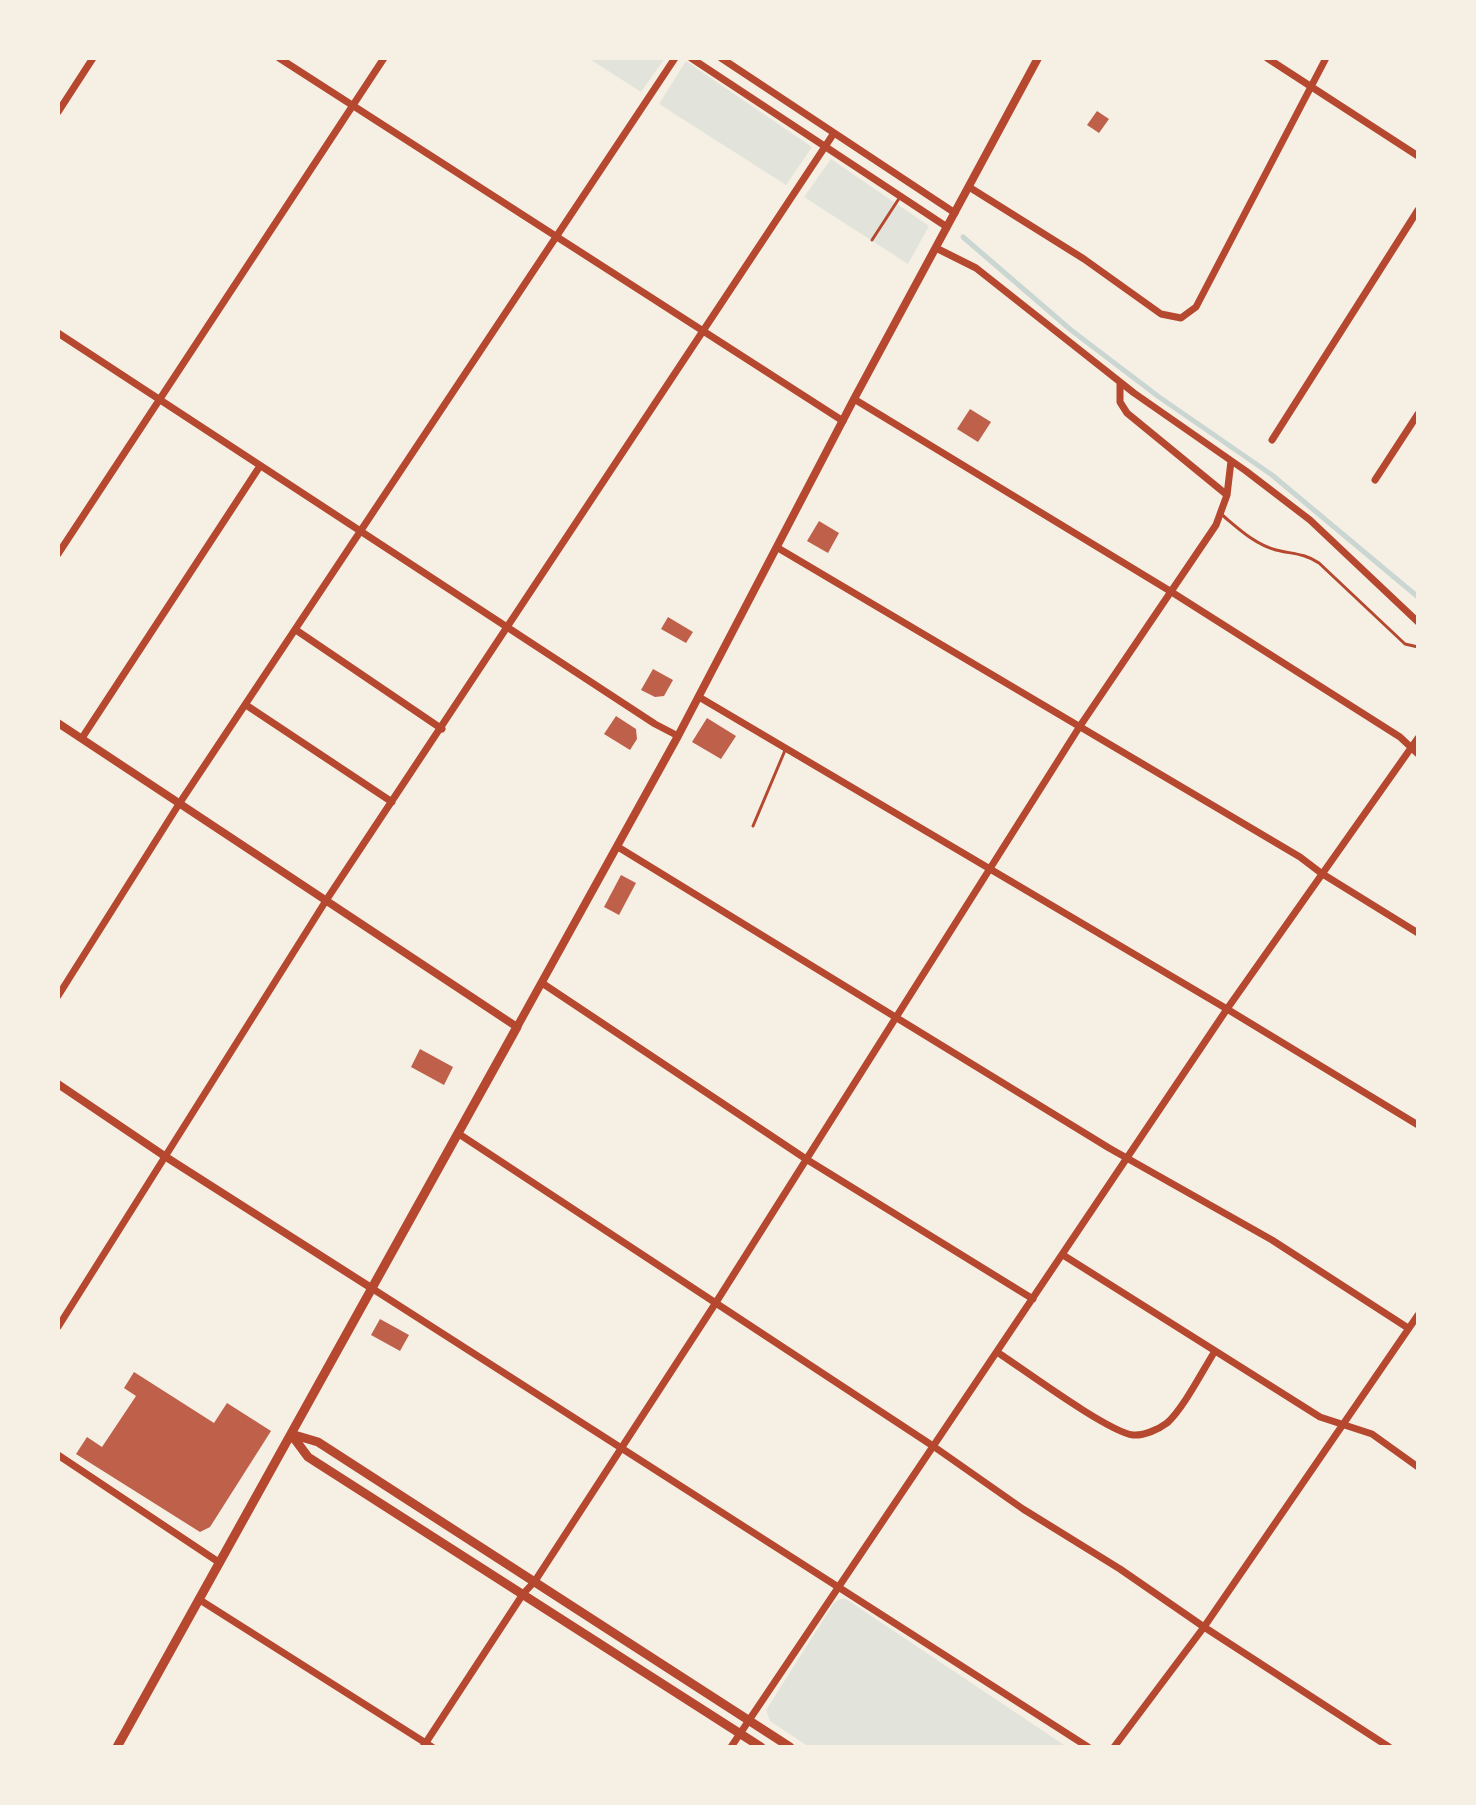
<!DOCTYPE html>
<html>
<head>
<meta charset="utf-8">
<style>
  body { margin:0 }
  #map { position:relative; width:1476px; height:1805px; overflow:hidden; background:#f6efe4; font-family:Manrope,sans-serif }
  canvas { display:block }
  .frame { position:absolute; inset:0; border:60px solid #f6efe4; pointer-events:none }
</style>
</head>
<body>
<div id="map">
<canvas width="1476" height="1805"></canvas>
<div class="frame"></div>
</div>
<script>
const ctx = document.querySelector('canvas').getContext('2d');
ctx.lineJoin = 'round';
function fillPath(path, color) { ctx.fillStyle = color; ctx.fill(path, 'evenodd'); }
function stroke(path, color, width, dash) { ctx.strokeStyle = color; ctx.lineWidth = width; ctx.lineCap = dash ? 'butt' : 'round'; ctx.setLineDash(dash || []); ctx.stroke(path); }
const green = new Path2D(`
  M588 58H665L641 92Z
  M686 61 812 147 786 185 659 104Z
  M831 159 929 226 908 264 804 197Z
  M840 1599H846L1067 1747H809L770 1721 766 1710 834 1603Z`);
const stream = new Path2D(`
  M963 237 1071 330 1159 397 1272 475 1418 597`);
const building = new Path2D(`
  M1097 111 1109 119 1099 133 1087 125Z
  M970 409 991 422 978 442 957 429Z
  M819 521 839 533 828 553 807 541Z
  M668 617 693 632 686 643 661 629Z
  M653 669 673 680 664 696 655 697 641 690Z
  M616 716 636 729 637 739 630 750 604 734Z
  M707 718 736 736 721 759 692 742Z
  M621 875 636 883 619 915 604 907Z
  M420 1049 453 1067 444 1085 411 1067Z
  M380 1319 409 1335 400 1351 371 1335Z
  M134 1372 214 1423 227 1403 271 1431 210 1527 200 1532 76 1454 87 1437 102 1447 136 1396 124 1388Z`);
const service = new Path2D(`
  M872 240 900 197
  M1221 514C1238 528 1254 544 1276 550 1292 554 1304 553 1319 563L1405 644 1418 647
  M753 826 786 748`);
const minor = new Path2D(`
  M279 58 843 421
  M691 58 947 227
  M721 58 955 213
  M1267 58 1418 156
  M58 112 93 58
  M969 187 1084 259 1161 314 1181 318 1196 307 1326 58
  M936 248 976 268 1134 393 1246 471 1310 520 1418 622
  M58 333 655 724 678 736
  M1120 382V402L1127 413 1227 495
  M854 399 1170 591 1400 737 1418 754
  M1272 440 1418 210
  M1375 480 1418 414
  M778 548 1300 857 1321 873 1418 933
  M58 554 384 58
  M296 630 442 729
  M699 697 1227 1009 1418 1125
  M246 705 392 802
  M82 738 260 466
  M618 847 1109 1148 1272 1240 1408 1328
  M542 983 806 1159 1033 1299
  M58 996 179 804 675 58
  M459 1134 933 1446 1023 1509 1120 1569 1204 1627 1389 1747
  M1063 1255 1320 1417 1372 1434 1418 1467
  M373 1289 1088 1747
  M58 1327 327 899 834 133
  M997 1352C1023 1369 1108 1432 1133 1435 1144 1436 1159 1429 1167 1423 1183 1409 1203 1370 1215 1351
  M58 1455 220 1563
  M200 1600 432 1747
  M423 1747 523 1594 535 1581 715 1304 1080 726 1216 525 1227 495 1231 461
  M731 1747 1227 1009 1418 738
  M1114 1747 1204 1627 1418 1315`);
const tertiary = new Path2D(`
  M58 723 517 1027 678 736 854 399 1038 58
  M58 1084 166 1157 373 1289`);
const secondary = new Path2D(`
  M291 1434 318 1442 790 1747
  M291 1434 308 1457 761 1747
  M117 1747 517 1027`);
fillPath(green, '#e2e4dc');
stroke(stream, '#c9d6d2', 5);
fillPath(building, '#bf614a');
stroke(service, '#b5482f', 3);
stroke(minor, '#b5482f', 7);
stroke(tertiary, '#b5482f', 8);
stroke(secondary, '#b5482f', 9);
</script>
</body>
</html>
